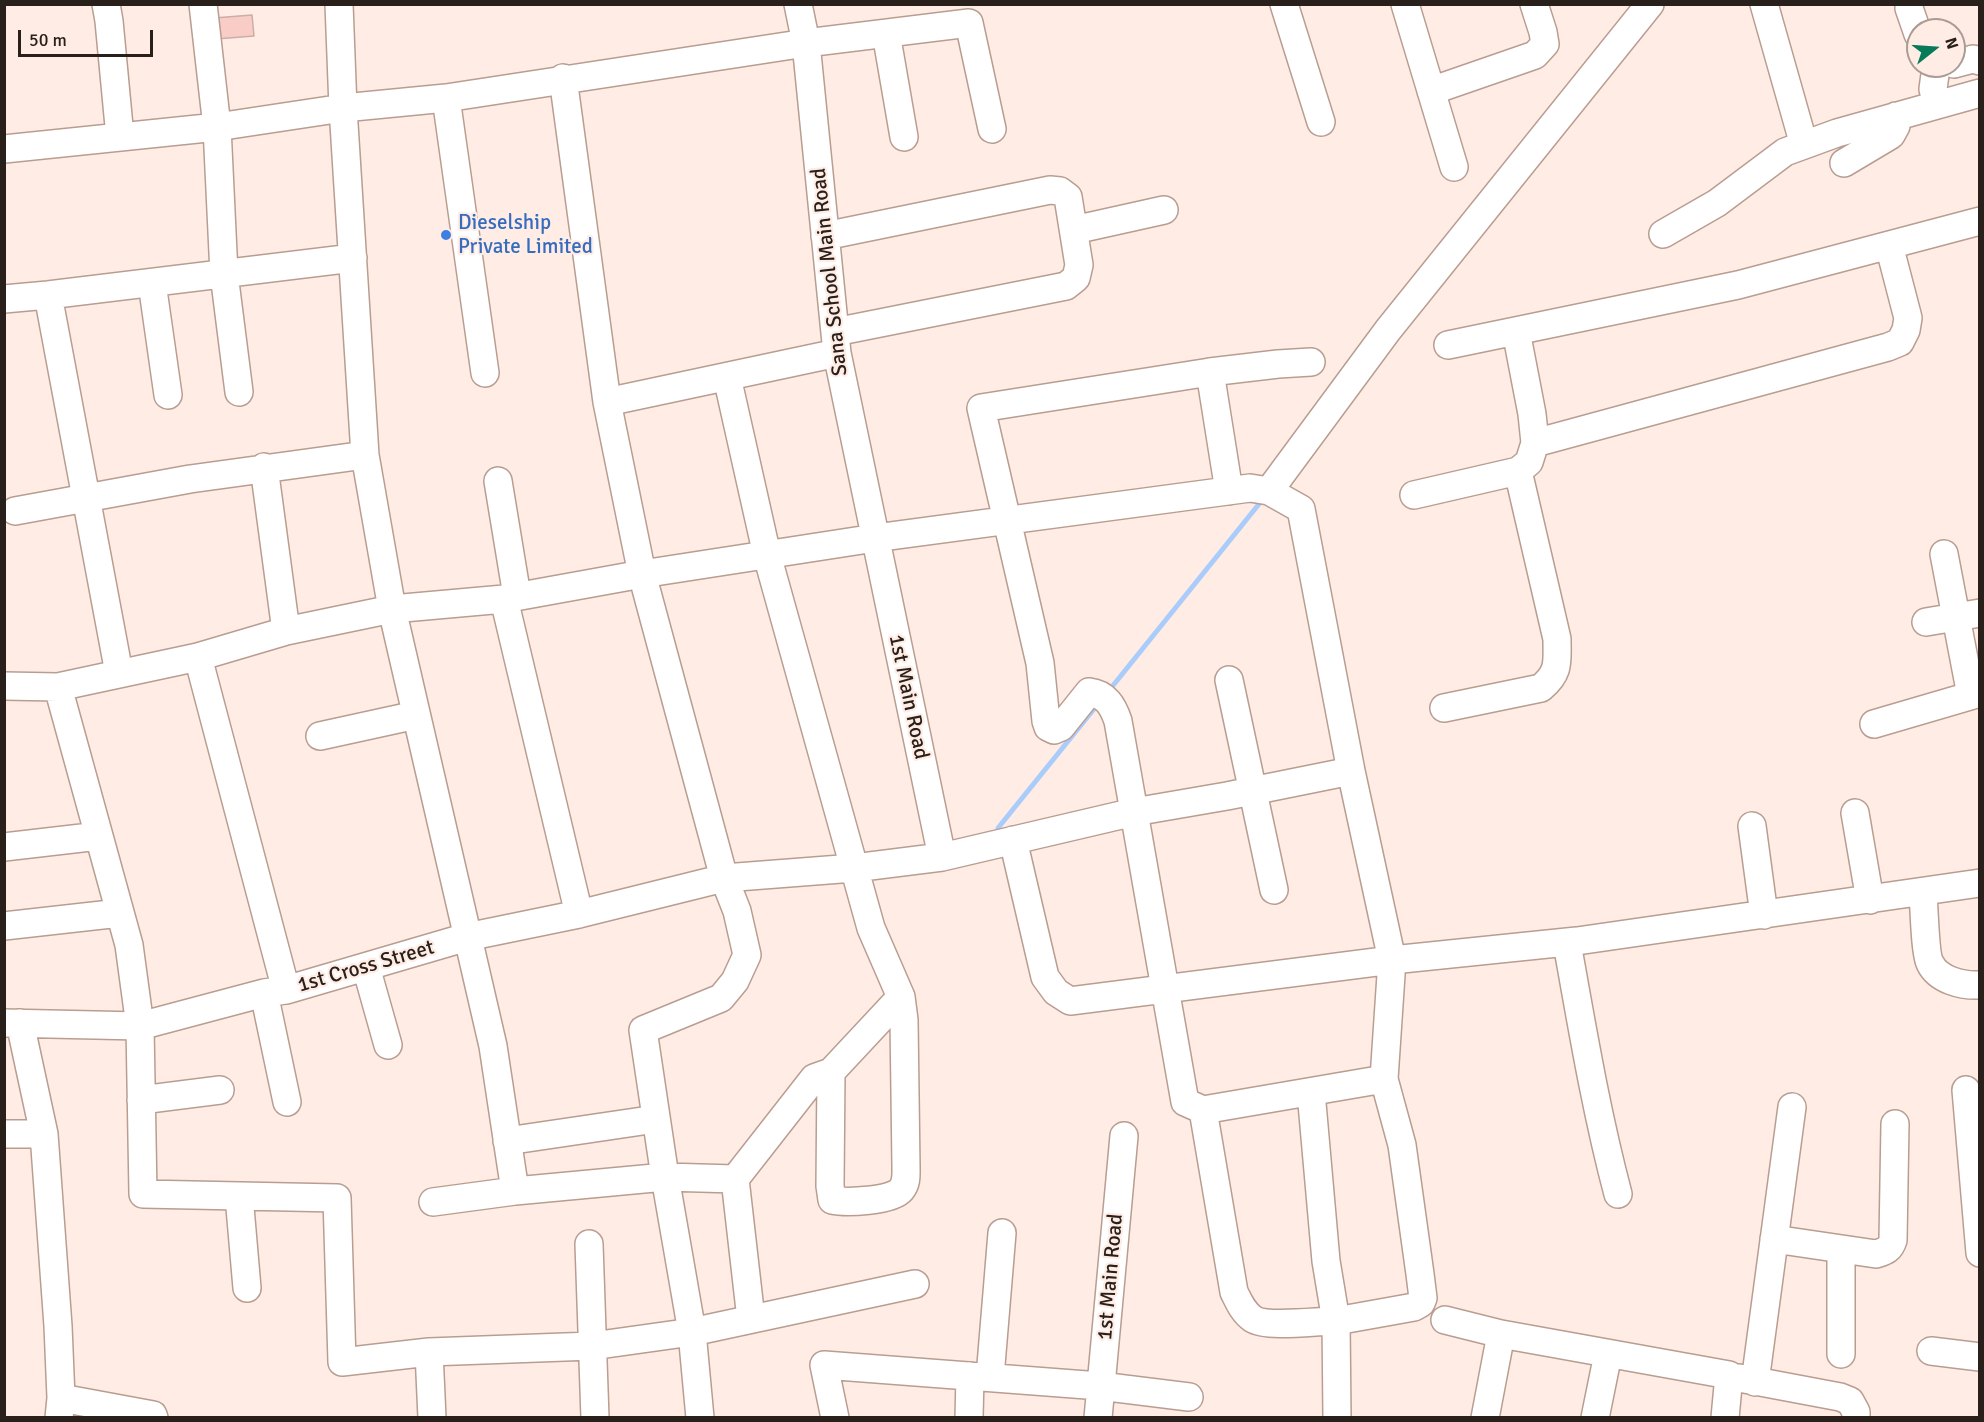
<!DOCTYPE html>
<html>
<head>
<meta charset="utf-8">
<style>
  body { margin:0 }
  #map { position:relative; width:1984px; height:1422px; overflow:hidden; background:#ffede5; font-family:Signika,sans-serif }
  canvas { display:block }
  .frame { position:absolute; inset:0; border:6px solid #2a201b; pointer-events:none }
  .north { position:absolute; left:1906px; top:18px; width:60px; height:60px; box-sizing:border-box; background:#ffede5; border:2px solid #aa9b94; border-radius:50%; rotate:73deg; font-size:16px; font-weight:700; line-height:24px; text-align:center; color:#2a201b }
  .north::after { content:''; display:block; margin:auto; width:21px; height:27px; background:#077b58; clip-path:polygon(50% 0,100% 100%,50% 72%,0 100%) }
  .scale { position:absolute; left:18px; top:30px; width:135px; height:27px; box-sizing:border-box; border:3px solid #2a201b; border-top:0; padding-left:8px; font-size:18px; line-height:21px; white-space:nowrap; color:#2a201b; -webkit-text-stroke:4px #ffede5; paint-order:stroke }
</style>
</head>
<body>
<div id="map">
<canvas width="1984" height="1422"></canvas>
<div class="frame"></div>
<div class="north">N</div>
<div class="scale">50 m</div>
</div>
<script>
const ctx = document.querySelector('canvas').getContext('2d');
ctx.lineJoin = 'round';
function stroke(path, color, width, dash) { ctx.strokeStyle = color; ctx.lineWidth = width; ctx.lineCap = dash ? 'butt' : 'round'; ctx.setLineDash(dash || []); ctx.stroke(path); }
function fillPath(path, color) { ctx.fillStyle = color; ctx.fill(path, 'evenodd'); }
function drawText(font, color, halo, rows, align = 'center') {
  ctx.font = font + ' Signika,sans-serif'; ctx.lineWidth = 4.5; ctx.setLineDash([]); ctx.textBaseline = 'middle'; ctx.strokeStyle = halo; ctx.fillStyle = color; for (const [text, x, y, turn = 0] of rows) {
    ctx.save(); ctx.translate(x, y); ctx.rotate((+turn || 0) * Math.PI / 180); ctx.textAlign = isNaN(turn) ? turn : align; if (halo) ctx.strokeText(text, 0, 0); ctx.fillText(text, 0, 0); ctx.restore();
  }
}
const stream = new Path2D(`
  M1107 693 1263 499
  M998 828 1098 704`);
const building = new Path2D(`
  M252 15 254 36 216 39 214 18Z`);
const minor = new Path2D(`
  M106 4 109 21 120 137
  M203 4 217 127 224 274 239 392
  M339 4 343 108 365 455 392 609 493 1046 515 1191
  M798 4 806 43 837 353 942 857
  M1284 4 1321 122
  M1405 4 1454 167
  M1764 4 1804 145
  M1909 8 1918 34
  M886 33 904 137
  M1954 64 1973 59 1980 61
  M1936 67 1933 89 1937 105
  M563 78 607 402
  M1431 91 1535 55 1545 44 1543 32 1534 4
  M446 98 485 373
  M4 149 217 127 343 108 446 98 806 43 969 23 992 129
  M1844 163 1891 135 1896 126V116
  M1074 230 1164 210
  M1663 234 1717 203 1785 152 1837 133 1980 93
  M825 236 1050 190 1060 191 1068 197 1079 265 1076 278 1066 286 835 332
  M152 283 168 395
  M48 295 119 673
  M4 299 48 295 353 258
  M1448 345 1738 285 1980 221
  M1210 372 1278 364 1311 362
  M727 377 767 555 871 928 901 997 904 1020 906 1167C906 1175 907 1183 901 1190 892 1201 846 1203 832 1200L830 1186 831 1072
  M1535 443 1888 347 1900 342 1906 330 1908 318 1889 245
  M264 467 286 631
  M498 481 517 596
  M1229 491 1210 372 981 408 1040 663 1046 721 1048 727 1054 730 1061 727 1089 692C1106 694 1113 706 1118 721L1185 1102 1203 1110 1384 1079
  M1269 491 1388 330 1650 4
  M1414 495 1518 471
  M15 511 190 479 365 455
  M1944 554 1969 685
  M504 599 579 914
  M1926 622 1980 613
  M198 657 286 990
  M1229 680 1274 890
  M4 686 58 687 198 657 286 631 392 609 504 599 642 574 607 402 837 353
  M58 687 129 945 140 1026 143 1194 337 1198 342 1362 429 1352 592 1346 692 1332 915 1284
  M1444 708 1541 688C1560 672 1557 662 1557 639L1518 471 1529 462 1535 443 1532 414 1516 331
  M1874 724 1980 693
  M320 736 416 715
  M1855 813 1870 900
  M1752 826 1764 915
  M1013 840 1045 977 1056 992 1070 1001 1392 960 1577 941 1980 883
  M4 847 99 836
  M1923 892C1924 905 1925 954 1930 963 1938 980 1962 986 1980 985
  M4 926 120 913
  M1567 943C1582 1027 1596 1111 1618 1194
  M366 967 388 1045
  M264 993 287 1102
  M4 1023 140 1026 264 993 286 990 467 937 579 914 724 878 854 868 942 857 1134 812 1227 796 1351 771
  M20 1023 44 1134 58 1326 61 1398 59 1418
  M1966 1090 1980 1253
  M141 1100 220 1090
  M1203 1110 1234 1292C1239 1302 1243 1312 1253 1319 1267 1328 1317 1321 1336 1321L1337 1418
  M4 1134H44
  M507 1141 656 1119
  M239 1196 247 1288
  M433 1202 515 1191 665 1177 735 1179
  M1774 1239 1876 1254C1885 1251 1890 1250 1893 1240L1895 1124
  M589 1244 595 1418
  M751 1319 735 1179 814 1078 831 1072 901 997
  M1445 1320 1501 1334 1729 1375 1725 1418
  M1931 1351 1980 1357
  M429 1352 432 1418
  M1841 1354V1249
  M990 1377 1002 1233
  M1739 1378 1840 1397 1850 1401 1856 1412V1418
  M1755 1382 1792 1107
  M61 1398 153 1415 154 1418
  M700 1418 692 1332 665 1177 643 1030 721 998 735 981 747 955 737 911 724 878 642 574 875 538 1250 488 1269 491 1301 509 1351 771 1392 960 1384 1079 1402 1145 1420 1274 1423 1298 1421 1303 1414 1307 1336 1321 1326 1261 1311 1092
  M835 1418 824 1365 1100 1386 1189 1397
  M969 1418 970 1376
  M1098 1418 1124 1136
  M1485 1418 1501 1334
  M1595 1418 1608 1354`);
const markers = [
  [446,235,6,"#3f7fe0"]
];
const shopNames = [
  ["Dieselship",458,223],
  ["Private Limited",458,247]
];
const streetNames = [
  ["Sana School Main Road",830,272,-96],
  ["1st Main Road",908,697,78],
  ["1st Cross Street",366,967,-16],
  ["1st Main Road",1111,1277,-85]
];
stroke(stream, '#aaccfb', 5);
fillPath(building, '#f9cdc6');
stroke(building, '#ccada7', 1.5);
stroke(minor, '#b99d91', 30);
stroke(minor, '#fff', 27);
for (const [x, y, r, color] of markers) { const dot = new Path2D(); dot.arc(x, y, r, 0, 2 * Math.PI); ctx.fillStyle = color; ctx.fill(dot); stroke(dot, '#ffede5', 2); }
drawText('21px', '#366cbe', '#ffede5', shopNames, 'left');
drawText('21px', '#2a201b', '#ffede5', streetNames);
</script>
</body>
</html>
